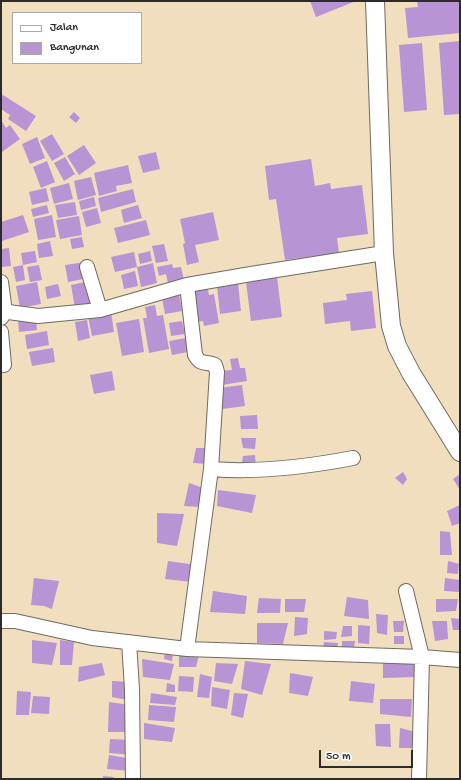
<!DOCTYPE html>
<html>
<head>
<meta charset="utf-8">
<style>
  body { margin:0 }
  #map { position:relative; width:461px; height:780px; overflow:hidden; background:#f0debf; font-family:"Gochi Hand",sans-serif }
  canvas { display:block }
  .frame { position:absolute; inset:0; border:2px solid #2b2b2b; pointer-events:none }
  .legend { position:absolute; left:12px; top:12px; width:130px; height:52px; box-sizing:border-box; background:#fff; border:1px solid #aaa; margin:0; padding:5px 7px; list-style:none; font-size:12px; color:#2b2b2b }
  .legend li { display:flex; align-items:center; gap:8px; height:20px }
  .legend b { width:20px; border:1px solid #aaa }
  .scale { position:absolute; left:319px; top:750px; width:94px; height:18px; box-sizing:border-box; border:2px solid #2b2b2b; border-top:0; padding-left:5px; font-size:12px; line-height:14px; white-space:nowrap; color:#2b2b2b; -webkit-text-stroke:3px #fff; paint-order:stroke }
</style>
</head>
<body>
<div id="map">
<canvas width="461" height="780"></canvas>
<div class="frame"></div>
<ul class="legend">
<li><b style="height:5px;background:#fff"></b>Jalan</li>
<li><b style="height:11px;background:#b894d4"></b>Bangunan</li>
</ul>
<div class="scale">50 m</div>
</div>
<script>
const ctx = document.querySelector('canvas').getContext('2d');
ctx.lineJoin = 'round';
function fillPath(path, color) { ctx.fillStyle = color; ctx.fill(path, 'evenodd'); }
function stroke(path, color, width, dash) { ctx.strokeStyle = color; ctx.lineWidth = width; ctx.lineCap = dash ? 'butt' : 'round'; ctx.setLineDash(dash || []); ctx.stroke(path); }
const building = new Path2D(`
  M310 1H356L316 17Z
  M417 1H460V33L408 38 405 8 418 7Z
  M460 41V114L444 115 439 43Z
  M422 43 427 110 404 112 399 45Z
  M3 95 36 116 26 131 8 119 10 115 1 109V97Z
  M74 112 80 118 76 123 69 117Z
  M1 120 6 128 10 125 20 139 2 152Z
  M52 134 64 154 52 161 40 141Z
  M37 137 45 158 30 164 22 144Z
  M84 145 96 163 79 175 67 156Z
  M156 152 160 169 143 173 138 156Z
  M65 157 75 174 64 181 54 163Z
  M311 159 315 186 330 183 331 189 362 185 368 234 337 238 339 253 285 260 276 199 269 200 265 166Z
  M47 161 55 182 41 188 33 167Z
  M128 165 132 183 116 186 117 191 99 196 94 173Z
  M91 177 96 195 78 200 74 181Z
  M69 183 73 199 54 204 50 188Z
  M46 188 49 201 32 205 29 192Z
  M133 189 136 202 101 212 98 198Z
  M94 197 96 206 81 210 79 201Z
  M75 202 77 215 58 218 55 205Z
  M47 205 49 213 33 217 31 209Z
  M138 205 142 218 124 223 121 210Z
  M97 208 101 223 86 227 82 212Z
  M213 212 219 240 195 245 199 262 187 265 183 244 185 243 180 219Z
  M23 215 29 232 2 241 1 222Z
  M52 215 56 237 38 240 34 219Z
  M79 216 82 235 60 239 56 220Z
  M146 220 150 235 118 243 114 228Z
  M82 237 84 247 72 249 70 239Z
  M50 241 53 256 39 258 37 244Z
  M164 244 168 261 156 263 152 246Z
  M9 248 11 266 1 267V249Z
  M35 251 37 262 23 265 21 253Z
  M150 251 152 261 140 264 138 254Z
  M134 252 137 267 153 263 157 283 141 287 137 267 115 272 111 257Z
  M85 262 88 278 68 282 65 265Z
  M172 264 173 268 181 267 184 280 168 283 166 274 159 276 157 267Z
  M23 265 25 280 16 282 13 267Z
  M39 265 42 280 30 282 27 267Z
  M135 271 138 286 124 289 121 275Z
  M277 277 282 317 251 321 246 282Z
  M90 281 94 304 75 308 71 285Z
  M37 282 41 304 20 308 16 286Z
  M238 283 241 311 220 314 217 286Z
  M58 284 61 296 47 299 45 287Z
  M207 286 209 295 214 294 219 323 204 326 203 321 196 322 191 289Z
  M372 291 376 328 351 331 350 321 325 324 323 303 347 300 346 294Z
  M179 294 182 311 165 314 162 298Z
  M155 305 157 316 163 315 169 349 149 353 143 318H147L145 307Z
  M111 312 114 332 92 336 88 316Z
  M36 318 37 330 19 332 18 320Z
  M139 319 144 352 122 356 116 323Z
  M87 320 90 338 78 341 75 322Z
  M182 321 185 334 171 336 169 323Z
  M47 331 49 345 27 349 25 335Z
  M191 337 193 351 172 355 169 341Z
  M53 348 55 362 32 366 29 352Z
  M238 358 240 368H245L247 381 222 385 220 371 232 370 230 359Z
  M112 371 115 390 94 394 90 375Z
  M242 385 245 406 222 409 219 388Z
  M257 415 258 429H241L240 416Z
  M241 438H256L255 449 243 448Z
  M196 448H212L209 464 193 463Z
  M255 455 256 468 241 467 243 456Z
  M403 472 407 479 403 485 395 478Z
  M460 474V490L453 479Z
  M189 483 206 489 201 507 184 506Z
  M218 490 256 495 252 513 217 506Z
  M460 505V523L452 526 447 511Z
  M157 513 184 514 177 546 157 543Z
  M440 531 450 532 452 555H440Z
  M168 561 196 565 192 582 165 579Z
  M448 561 459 564 458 574 447 573Z
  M34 578 59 581 52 609 44 606 31 605Z
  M445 578 460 580V592L444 591Z
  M213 591 247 596 245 614 210 612Z
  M347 597 368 600 369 619 344 616Z
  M259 598 281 599 280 613H257Z
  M285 599H306L304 612H285Z
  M436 599H458L456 611 436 612Z
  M376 614 388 615 387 635 377 633Z
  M295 617 308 618 307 634 294 636Z
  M451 618 460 619V630H453Z
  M393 621H404L403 632H394Z
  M432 621H447L448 639 435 641Z
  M257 623H288L283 644 257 643Z
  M358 625 370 626 369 644 358 643Z
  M343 626H352V636L341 637Z
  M324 631 337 632 336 639 324 640Z
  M394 636H404V644H394Z
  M32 640 57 643 52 665 32 663Z
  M60 640 74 642 72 665H60Z
  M342 641H355L354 648 342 649Z
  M324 642 338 643 337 650 323 649Z
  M165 651 173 653 172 661 164 659Z
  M179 654 199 655 196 667H179Z
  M142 659 174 664 170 680 143 677Z
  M245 661 271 664 262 695 241 689Z
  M383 661 419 662 416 677 383 678Z
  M102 663 105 675 78 682 79 667Z
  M216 663 238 664 232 684 214 681Z
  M290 673 313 677 308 696 289 693Z
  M200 674 212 677 209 698 197 697Z
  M179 676 194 677 193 692 178 691Z
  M112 681 131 682 127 700 112 697Z
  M351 681 375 684 373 703 349 701Z
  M167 683 175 685V692H166Z
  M212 687 230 690 227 709 211 706Z
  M17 691 31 692 29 715H16Z
  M151 693 177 697 175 705 150 703Z
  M234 693 248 694 243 718 231 715Z
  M33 696 50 697 49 714 31 713Z
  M380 699H412L411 717 380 714Z
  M109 702 130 705 131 732H108Z
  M149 705 176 707 174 722 148 720Z
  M144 723 175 728 172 742 144 739Z
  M375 724H390L391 747 376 746Z
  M400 728 416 732 415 748H399Z
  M110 739 131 740 132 755 109 753Z
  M109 755 132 759 130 771 107 769Z
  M103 776 114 777V779H103Z`);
const minor = new Path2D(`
  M87 267 100 310
  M1 282 5 312 1 318
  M1 311 38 316 100 310 187 285 251 274 384 253
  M1 332 4 365
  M211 469C259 473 306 467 353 458
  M406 591 422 657 419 779
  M1 621H15L92 638 187 649 422 657 460 660
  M129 642 132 689 133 779
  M187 649 211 469 217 372 215 365C206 361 201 366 195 355L187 285`);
const major = new Path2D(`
  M375 1 384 253 391 326 397 346 411 373 460 452`);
fillPath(building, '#b894d4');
stroke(minor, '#706a5f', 16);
stroke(major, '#706a5f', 20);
stroke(minor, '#fff', 14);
stroke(major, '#fff', 18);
</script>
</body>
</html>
